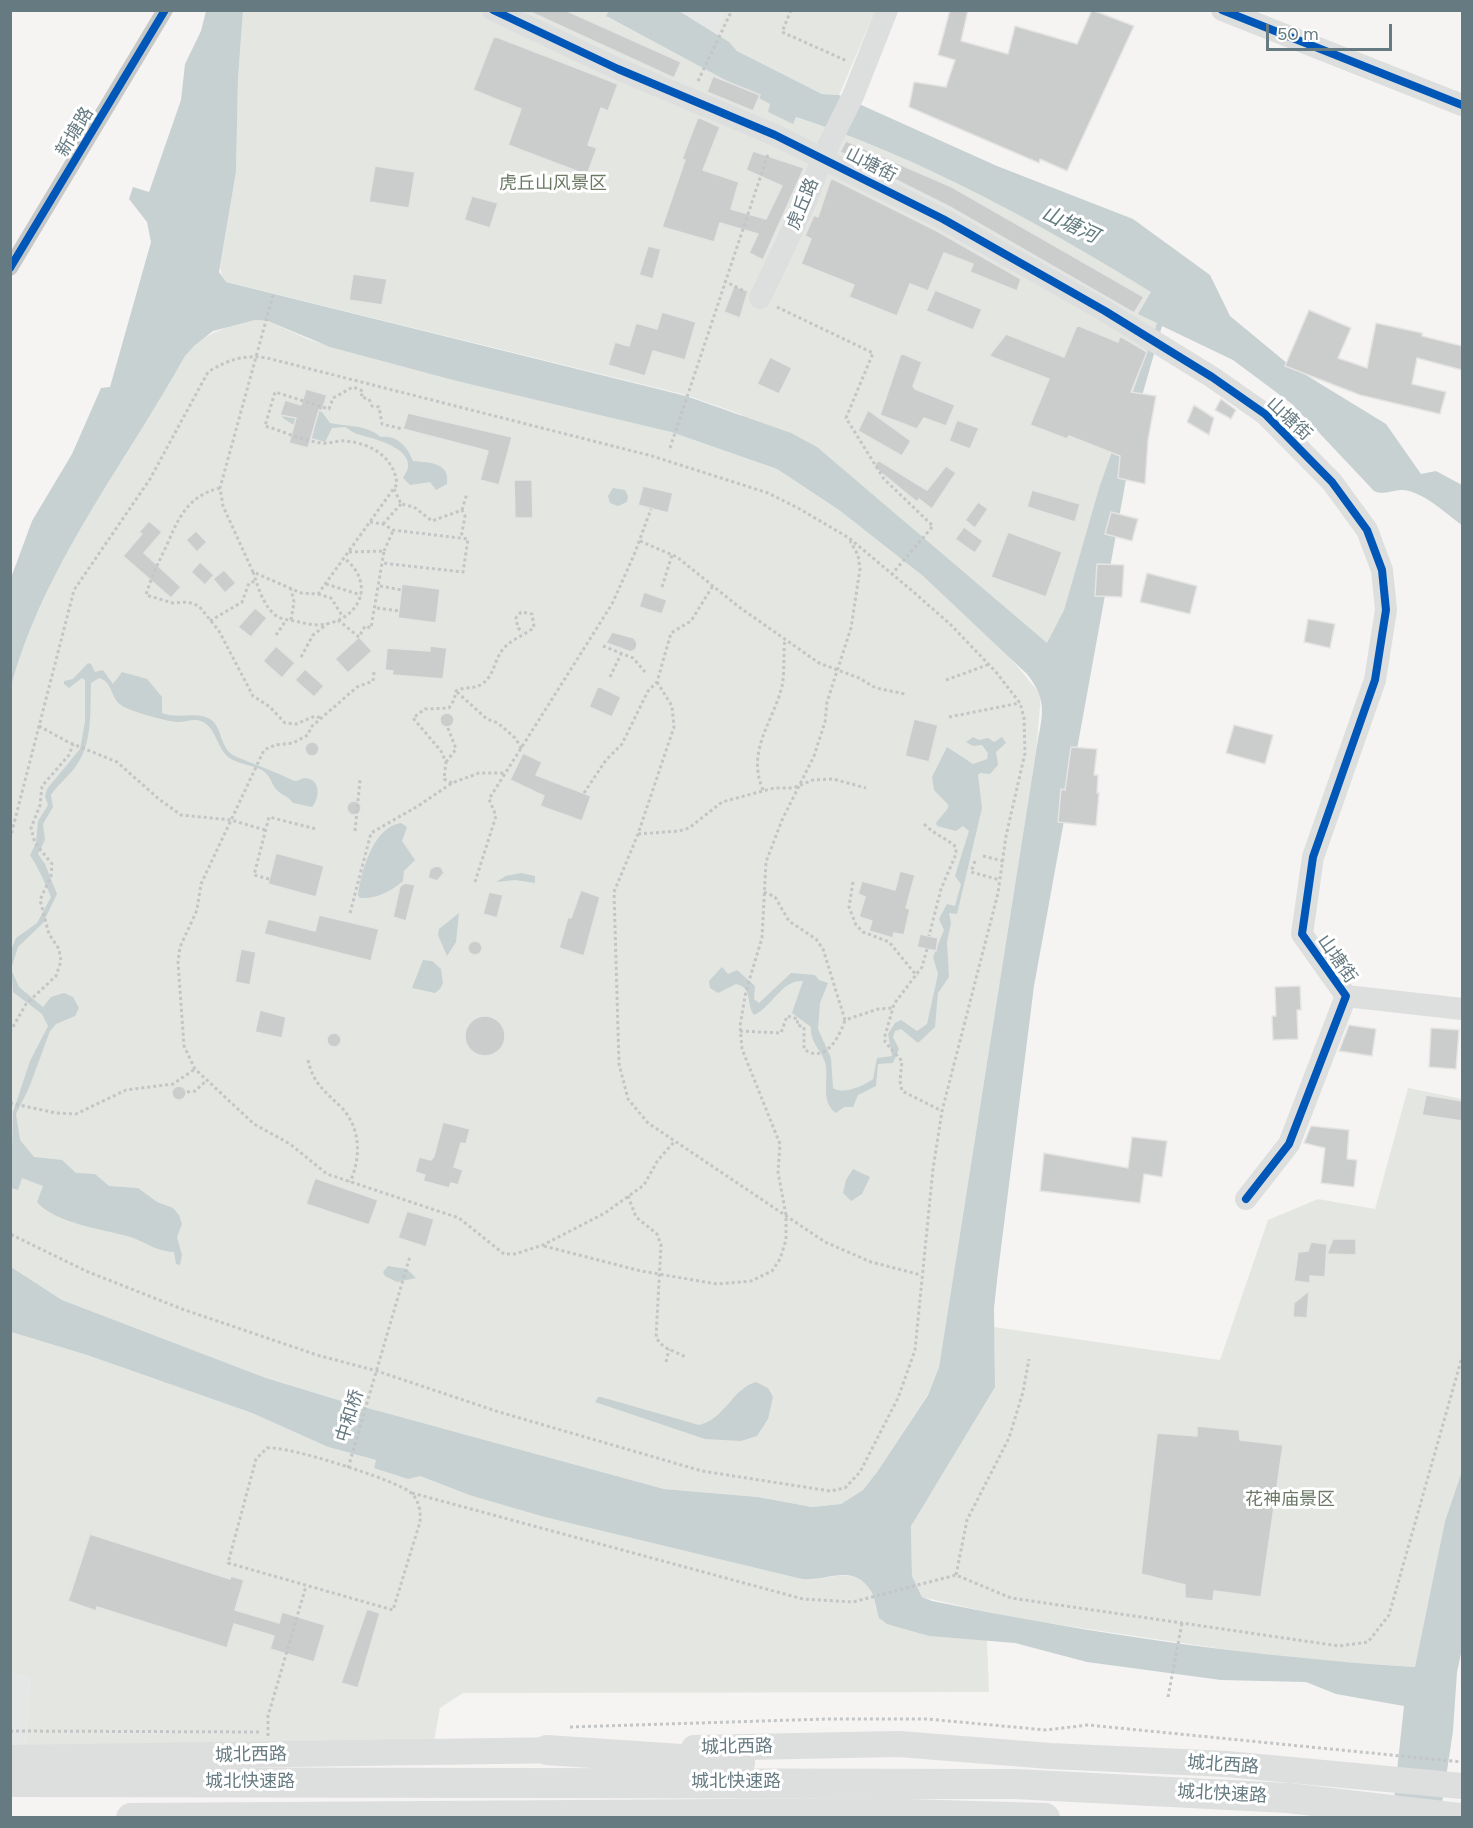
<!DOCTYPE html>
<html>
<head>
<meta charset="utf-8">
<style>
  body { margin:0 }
  #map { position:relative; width:1473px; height:1828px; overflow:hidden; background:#f5f4f3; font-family:Figtree,sans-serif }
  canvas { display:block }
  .frame { position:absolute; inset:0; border:12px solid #667a81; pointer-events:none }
  .scale { position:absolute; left:1266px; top:24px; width:126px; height:27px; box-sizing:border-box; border:3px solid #667a81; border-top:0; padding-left:8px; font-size:18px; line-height:21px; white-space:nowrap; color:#667a81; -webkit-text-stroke:4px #fff; paint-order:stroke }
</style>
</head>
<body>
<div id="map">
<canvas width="1473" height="1828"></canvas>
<div class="frame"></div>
<div class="scale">50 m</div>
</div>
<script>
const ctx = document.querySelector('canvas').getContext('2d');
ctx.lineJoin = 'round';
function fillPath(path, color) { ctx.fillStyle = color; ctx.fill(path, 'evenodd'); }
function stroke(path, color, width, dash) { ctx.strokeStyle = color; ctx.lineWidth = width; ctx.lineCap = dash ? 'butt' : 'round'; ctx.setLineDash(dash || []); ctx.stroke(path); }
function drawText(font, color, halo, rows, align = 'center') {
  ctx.font = font + ' Figtree,"Noto Sans SC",sans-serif'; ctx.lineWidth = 6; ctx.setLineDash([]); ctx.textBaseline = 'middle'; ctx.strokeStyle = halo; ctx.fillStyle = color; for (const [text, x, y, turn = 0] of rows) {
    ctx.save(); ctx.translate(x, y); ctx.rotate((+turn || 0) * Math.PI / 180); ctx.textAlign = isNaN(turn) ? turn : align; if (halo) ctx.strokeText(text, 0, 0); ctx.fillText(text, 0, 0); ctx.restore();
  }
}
const built = new Path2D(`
  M679 11H724L716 34Z
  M11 1673 30 1678 25 1747H11Z`);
const green = new Path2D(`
  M243 11H609L607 17 771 104 768 112 792 123 795 117C921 158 1039 223 1152 292L1157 323 1099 488 1064 610 1047 644 894 515 740 414 686 395 223 281 220 267 236 172 238 79Z
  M724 11H875L839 95 822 94 737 51 716 34Z
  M255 320 268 321 310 340 395 364 671 432 777 469 839 510 923 576 1008 655 1041 695 1036 752 939 1367 928 1394 877 1472 863 1490 841 1504 812 1507 758 1497 664 1489 335 1399 266 1378 62 1300 11 1267V687C43 567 125 464 185 356 204 332 226 327 255 320Z
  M1408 1088 1462 1099V1471L1445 1521 1416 1667 1284 1658 1013 1618 922 1597 912 1576 911 1526 995 1365 994 1327 1220 1360 1268 1220 1318 1199 1375 1209Z
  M11 1332 87 1355 252 1413 328 1447 376 1460 374 1468 420 1476 469 1495 802 1579C826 1582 859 1562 872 1593 876 1603 875 1612 882 1620L929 1636 987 1640 989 1692 463 1693 440 1708 433 1747H25L30 1678 11 1673Z`);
const water = new Path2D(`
  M206 11H243L238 79 236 172 219 272 226 282 686 396 791 433 817 447 1047 643 1064 610 1099 488 1157 323 1138 314 1151 292C1039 223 921 158 796 117L793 124 768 112 770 104 606 16 609 11H679L729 42 737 51 822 94 839 95 997 166 1133 219 1210 275 1230 316 1288 364 1386 424 1421 474 1436 471 1462 485V525C1445 513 1424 492 1403 490 1393 489 1384 496 1374 491L1292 404 1233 360 1162 326 1132 431 1127 474 1034 986 998 1272 994 1308 995 1387 911 1526 912 1576 922 1597 932 1601C1092 1634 1253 1657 1415 1667L1445 1521 1462 1471V1649L1457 1672 1453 1731 1440 1817H1392L1404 1706 1336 1694 1306 1682 1221 1680 1087 1662 1015 1643 929 1636 887 1624 879 1618C876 1609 875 1598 871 1591 853 1562 827 1582 802 1579L545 1517 469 1495 420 1476 408 1479 374 1468 376 1460 328 1447 252 1413 87 1355 11 1332V1267L62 1300 266 1378 335 1399 664 1489 758 1497 812 1507 841 1504 863 1490 877 1472 928 1395 939 1367 1036 752C1041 717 1050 703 1027 674L923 576 839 510 777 469 671 432 457 381 330 347 268 321 255 320 213 331 194 346 185 356C125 464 43 567 11 687V578L32 521 72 454 101 388 110 387 151 242 147 222 129 199 133 187 149 192 181 100 185 64 201 31Z
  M301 406 322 412 330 423C349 427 365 424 381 437 397 435 407 446 413 461 428 463 450 461 447 484L436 490 430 482 410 485 403 478C405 474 409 469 408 464 407 446 371 438 357 434 353 433 349 429 345 427L332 428 325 442 312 438 314 431 292 424 283 418 282 415Z
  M613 488 625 490 628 496 627 502 618 506 610 503 608 496Z
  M88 663 91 664 95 672 103 670 113 684 122 672 147 679 162 697V713C177 719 193 712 208 718 224 725 218 750 237 757 256 765 274 771 292 780 298 783 300 778 305 778 321 779 320 798 312 807L293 803C288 796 285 797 279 792 271 786 272 776 262 770 252 765 237 764 228 757 216 746 216 727 201 721 192 718 187 722 178 722 169 722 128 711 121 705 110 697 113 682 99 678L91 683C90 710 93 743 76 766 69 776 58 784 51 795L53 807 43 824 45 840 38 854 45 864 57 894 43 923 18 947 11 969 19 987 43 1007 51 997 64 993 73 997 79 1008 75 1016 56 1024 50 1031 29 1088 16 1114 20 1140 34 1157 62 1160 76 1173 95 1174 109 1186 138 1188 157 1202 173 1208 179 1215 182 1224 177 1237 182 1255 180 1265 176 1264 174 1252C154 1251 145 1241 127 1236 101 1229 55 1223 37 1202L43 1186 22 1178 18 1190 11 1188 13 1112 30 1061 48 1026 42 1014 13 992 10 953 16 938 37 923 51 897C45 883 39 869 30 855L36 843 38 821 48 805 45 796 47 789 80 749 85 722V680L82 678 69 688 64 684V681L73 679Z
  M973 737 979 740 988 738 994 742 1002 737 1006 743 996 752 998 765 990 774 980 773 978 775 982 808 957 914 949 913 951 923 947 942 949 977 938 993 935 1027 918 1043 901 1029 895 1031 893 1037 899 1049 893 1063 878 1064 876 1086 858 1095 853 1107H844L836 1113C819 1101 830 1078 825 1062 821 1049 810 1043 811 1027L792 1013 803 981C782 979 772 1007 754 1015 745 1003 754 988 736 984L718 993 710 988 709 981 722 967 728 974 737 970 755 986 754 999 759 1003 791 973 815 975 819 980 828 983 820 1003 818 1029 831 1058 833 1088C844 1095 863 1086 873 1079L877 1058 892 1056 888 1034 895 1023 901 1020 917 1031 927 1024 938 974 933 957 944 930 939 919 947 904 955 906 961 884 955 876 969 831 963 826 956 831 937 826 936 823C953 801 953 811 934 790L932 777 947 747 973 764 987 759 988 753 982 745 973 746 966 742Z
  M401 823 407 827 402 841 415 860 404 871 403 881C391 891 377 899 360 898L358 895C361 872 373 827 401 823Z
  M521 873 535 876V883L515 880 496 882 506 876Z
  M459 913 456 942 447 956 438 935 439 929Z
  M423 960 432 961 441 969 443 983 440 989 435 993 412 988Z
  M853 1169 870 1177 862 1194 851 1201 843 1193 846 1180Z
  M388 1266 407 1269 416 1278 397 1282 385 1276 383 1272Z
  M756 1382 768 1388 773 1397 768 1419 757 1436 741 1441 705 1439 595 1402 598 1397H601L699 1425C725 1419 732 1389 756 1382Z`);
const building = new Path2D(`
  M526 10H565L681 62 674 78Z
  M950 10H968L961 41 1008 54 1015 26 1077 44 1092 10 1134 26 1067 171 1040 159 1039 163 909 107 914 82 946 87 955 60 938 55Z
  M494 36 618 84 608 111 601 108 588 145 597 148 587 175 508 145 521 109 473 90Z
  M713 76 760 95 753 111 707 92Z
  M698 117 720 127 703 170 739 182 731 209 766 219 782 186 746 170 753 151 804 168 763 260 749 253 758 234 720 223 714 242 662 227 685 160 682 159Z
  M846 141 952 187 1144 297 1134 313 950 207 840 152Z
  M375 166 415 172 409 208 369 202Z
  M831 178 937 231 1021 279 1017 291 970 272 973 264 944 253 928 291 910 284 897 316 849 297 854 285 801 264 811 239 805 236 814 215 818 217Z
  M472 196 498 203 490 228 464 220Z
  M648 246 661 249 653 279 639 275Z
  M353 274 387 279 382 305 349 300Z
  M734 286 748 291 740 318 724 312Z
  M935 290 982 309 973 330 926 311Z
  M1309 310 1351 328 1338 358 1367 368 1376 323 1422 333V336L1462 346V370L1417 358 1412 384 1446 392 1440 414 1360 395 1285 366Z
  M662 312 696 322 685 360 653 351 645 376 608 365 615 342 629 346 636 323 657 329Z
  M1077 325 1118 342 1120 336 1147 352 1131 392 1156 396 1148 440 1145 484 1118 478 1120 456 1069 436 1067 439 1030 425 1049 379 989 356 1006 334 1064 357Z
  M901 353 922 362 913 386 915 389 955 405 946 426 924 418 917 429 880 415Z
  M770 357 792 368 779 394 757 384Z
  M306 389 327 395 322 411 319 410 308 448 289 443 296 418 280 415 285 400 301 405Z
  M1221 399 1236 410 1231 419 1215 410Z
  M1194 405 1214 418 1209 435 1187 422Z
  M868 410 911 441 902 456 858 431Z
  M408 413 512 437 499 485 480 480 488 451 403 429Z
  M957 420 979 428 970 449 949 441Z
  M878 460 927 490 946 466 956 473 932 509 919 499 917 502 874 467Z
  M514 480H532L533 518H515Z
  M643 486 673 493 668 513 638 505Z
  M1032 490 1080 504 1075 522 1027 507Z
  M978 502 988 509 975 528 965 520Z
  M1111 512 1138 519 1132 541 1105 534Z
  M149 521 162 532 144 553 181 587 171 598 123 556 142 534 139 532Z
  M964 527 983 541 975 553 955 539Z
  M196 531 207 542 197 552 186 540Z
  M1008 532 1062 552 1046 597 991 577Z
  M200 562 214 575 205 585 191 572Z
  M1097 564 1124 565 1122 597 1095 596Z
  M224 570 236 583 225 593 213 579Z
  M1147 573 1197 586 1190 614 1140 602Z
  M402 584 440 589 436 623 398 618Z
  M644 592 667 600 662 614 639 607Z
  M255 608 267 618 251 637 238 627Z
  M1308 619 1335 624 1330 648 1304 642Z
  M612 632 634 638 637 643 636 649 631 652 606 643Z
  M359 637 372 651 348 673 335 659Z
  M276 646 295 663 282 678 263 661Z
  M430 646 447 648 443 679 392 675 393 671 385 670 387 648 430 651Z
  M305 669 324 686 314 697 295 680Z
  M598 686 621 697 612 717 589 707Z
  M440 720a7 7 0 1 1 14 0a7 7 0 1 1-14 0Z
  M914 719 938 725 929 762 905 756Z
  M1234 725 1273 735 1265 764 1226 753Z
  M305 749a7 7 0 1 1 14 0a7 7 0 1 1-14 0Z
  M1071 747 1097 749 1094 775H1098L1097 793H1099L1096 826 1058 822 1061 789 1065 790Z
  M523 753 542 762 536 775 591 796 582 821 540 806 544 796 510 780Z
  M347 808a7 7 0 1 1 14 0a7 7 0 1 1-14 0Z
  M276 853 324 866 316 897 268 884Z
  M435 866 441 867 444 873 437 881 428 878 430 869Z
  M900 871 915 875 906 908 910 909 904 935 894 933 893 938 869 931 872 921 859 917 865 897 858 894 862 881 895 890Z
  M405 883 415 885 406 921 393 917 400 886Z
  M581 890 600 897 584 956 559 948 568 917 571 918Z
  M489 892 503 895 497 918 483 914Z
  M319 915 379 929 371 961 264 934 268 919 315 931Z
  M920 934 938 938 936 951 917 947Z
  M468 948a7 7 0 1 1 14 0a7 7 0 1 1-14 0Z
  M241 949 256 952 250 985 235 982Z
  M1300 986 1301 1010H1297L1298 1039 1273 1040 1272 1016H1276L1275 987Z
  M260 1010 286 1017 282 1038 255 1032Z
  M465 1036a20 20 0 1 1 40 0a20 20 0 1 1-40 0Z
  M1349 1025 1376 1029 1372 1056 1339 1051Z
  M1431 1028 1459 1030 1456 1069 1429 1067Z
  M327 1040a7 7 0 1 1 14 0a7 7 0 1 1-14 0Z
  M172 1093a7 7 0 1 1 14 0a7 7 0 1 1-14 0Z
  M1426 1095 1462 1101V1121L1422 1115Z
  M443 1122 470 1129 466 1144 461 1143 454 1167 463 1170 458 1185 451 1183 449 1188 423 1181 425 1175 415 1172 419 1157 431 1160 434 1156Z
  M1311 1126 1349 1130 1347 1159 1357 1160 1354 1187 1321 1183 1325 1148 1304 1143Z
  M1132 1137 1167 1141 1162 1177 1144 1174 1140 1203 1040 1191 1044 1153 1128 1168Z
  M315 1178 378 1200 369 1225 306 1204Z
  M407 1211 434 1219 426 1247 398 1238Z
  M1333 1239H1356V1255L1327 1254Z
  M1311 1242 1327 1244 1325 1277 1310 1276V1283L1294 1281 1298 1252 1308 1251Z
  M1309 1291 1307 1318 1293 1317 1294 1303Z
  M1197 1426 1239 1430 1240 1440 1283 1445 1261 1597 1214 1591 1213 1601 1185 1598V1585L1141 1574 1157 1433 1197 1436Z
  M90 1534 230 1579 231 1576 244 1580 235 1610 279 1623 282 1612 325 1625 314 1662 270 1649 274 1636 234 1624 227 1648 97 1607 96 1611 68 1601Z
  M367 1609 380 1613 358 1688 341 1683Z`);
const path = new Path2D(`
  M791 10 782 32 847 61
  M698 81 732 10
  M724 281 744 291
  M273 295 220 488 223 506 253 572 301 593 318 594 397 484C394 457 371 443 345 441 338 440 330 444 322 443 303 441 283 431 265 426L275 392 329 409 333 398 353 387 363 391 361 397 369 399 372 406 379 407 382 424 403 429
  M777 307 873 353 846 418 884 479 933 526 892 574
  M670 448 768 154
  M220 488C187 496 178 519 166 547 158 563 151 578 146 595L173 603 188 602 199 606 219 631 253 696 270 707 285 723 296 724 315 716 321 718
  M394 489 401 504 414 507 432 521 462 510 465 516 461 538
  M462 510 467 493
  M370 522 383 524 393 530 468 539 463 572 382 563
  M383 524 401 504
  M640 541 677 557 739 607 819 663 859 678 876 688 905 694
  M384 551 393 531
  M253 572C258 586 262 603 274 614 279 619 288 620 295 621 303 623 311 625 319 625 358 622 378 585 344 558
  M326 584 361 595
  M380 586 402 590
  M662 587 672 555
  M318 594 331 598 343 617
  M377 608 399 611
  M291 620 294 602 291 589
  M338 620 359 637 365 626 371 628 384 551 348 552
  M210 621 242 602 249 583 256 581
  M276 635 287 619
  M603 646 633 658 645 672
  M301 657 313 635 327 624
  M374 672 373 681 357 687 311 727 308 735 293 743 275 745 264 750 201 884 197 910 180 947 178 962 184 1046 195 1069 254 1124 290 1144 327 1174 459 1218 504 1254H515L543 1245 605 1213 644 1185 658 1160 674 1142
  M610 677 621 654
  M946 680 990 664
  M657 682 672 706 674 727 638 834 614 892 619 1064 628 1099 648 1123 825 1242 871 1262 921 1275
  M457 692 487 719 498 723 515 738 522 749
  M949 717 1020 703
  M39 726 68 742 117 762 160 800 181 815 231 820 265 830
  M446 762 456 749 448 728
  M452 783 444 779 446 762 441 751 413 718 425 709 449 708 454 700 456 691C464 686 473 690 482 684 495 675 494 659 504 648 513 638 526 635 534 627L532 614 521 612 516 618 518 628 523 632
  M763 790C746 750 773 723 782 686 785 671 783 654 785 639
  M584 793 606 760 622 744 648 691 657 682 671 633 691 621 714 584
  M924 824C935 835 946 838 956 847V854L941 889 929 936
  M355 831 360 780
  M638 834 679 831 689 828 722 802 774 788H793L813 780 833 779 866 788
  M10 839 74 590 150 479 208 372C227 360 245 354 267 358L652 456 768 493 798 508 849 538 910 589 950 624 996 672 1020 703 1024 718 1025 753 1006 836 998 893 942 1111 933 1169 915 1350 898 1398 860 1472 845 1488 830 1491 702 1471 499 1412 377 1371 317 1355 182 1309 86 1271 10 1234
  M983 856 1003 861
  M975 861 971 872 1000 880
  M269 879 254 875 269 817 316 829
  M475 882 496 816 489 799 612 604 634 555 651 509
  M853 882 849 907 856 925 863 932 889 942 917 976
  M764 892 775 897 789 921 816 939 823 949 845 1020 878 1009 893 1008
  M350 913 371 833 418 806 452 783 479 773H506
  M927 949 922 967 894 1004 885 1036V1042L902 1061 900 1081 902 1091 942 1111
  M740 1031 781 1033 787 1016 798 1019 797 1025 804 1027V1049C825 1065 840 1036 845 1020
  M10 1032 26 1004 56 976 61 961 59 949 49 934 40 900 51 876 52 864 35 843 31 828 40 805 42 786 69 755 73 744
  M308 1060C313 1084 326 1092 342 1108 361 1129 361 1158 350 1182
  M187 1092 195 1091 207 1080
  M10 1103 56 1113 76 1114 126 1090 173 1084 195 1069
  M628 1196 636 1217 657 1234 661 1245 656 1338 664 1347 686 1357
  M544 1246 641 1271 717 1284 751 1281 772 1271 780 1259 786 1240V1215L778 1172 780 1144 742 1049 740 1026 746 991 762 938 766 862 782 820 814 756 825 722 827 702 851 628 860 569 858 555 850 541
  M666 1362 669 1349
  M267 1448C286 1445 395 1480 410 1492 419 1499 421 1512 420 1522L393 1610 228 1563 256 1459Z
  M348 1468 410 1256
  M412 1493 803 1599 853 1602 956 1575 1011 1598 1339 1646 1368 1642 1389 1615 1462 1357
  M956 1575 967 1520 1009 1438 1023 1392 1029 1359
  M1168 1697 1182 1623
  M570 1727 826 1719H927L1046 1730 1088 1725 1462 1762
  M10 1731 261 1732
  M268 1736V1716L306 1586`);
const street = new Path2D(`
  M10 268 165 10`);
const secondary = new Path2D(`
  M493 10 618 69 775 135 943 219 1105 311 1212 377 1265 414 1332 482 1367 530 1382 570 1386 610 1375 680 1313 857 1302 934 1346 996 1289 1144 1246 1199
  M1222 10 1462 105
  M760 298 807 199 822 158 853 96 887 10
  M1346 996 1462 1009`);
const primary = new Path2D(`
  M694 1748 899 1744 1050 1756 1227 1764 1462 1786
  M10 1758 567 1750`);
const highway = new Path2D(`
  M547 1750 740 1763
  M10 1782 1015 1784 1288 1798 1460 1818
  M131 1818 874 1813 1045 1818`);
const cycleway = new Path2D(`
  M493 10 618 69 775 135 943 219 1105 311 1212 377 1265 414 1332 482 1367 530 1382 570 1386 610 1375 680 1313 857 1302 934 1346 996 1289 1144 1246 1199
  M1222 10 1462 105
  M10 268 165 10`);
const streetNames = [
  ["新塘路",75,132,-59],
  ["山塘街",871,165,27],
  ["虎丘路",803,204,-67],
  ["山塘街",1289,419,43],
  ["山塘街",1337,959,55],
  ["中和桥",350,1416,-73],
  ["城北西路",737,1747,-1],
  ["城北西路",251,1755,-1],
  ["城北西路",1223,1765,4],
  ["城北快速路",250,1782],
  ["城北快速路",736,1782],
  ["城北快速路",1222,1794,3]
];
const parkNames = [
  ["虎丘山风景区",553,184],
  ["花神庙景区",1290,1500]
];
const waterNames = [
  ["山塘河",1070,225,25]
];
fillPath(built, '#e5e6e6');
fillPath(green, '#e4e6e1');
fillPath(water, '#c7d1d2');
fillPath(building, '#cbcccc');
stroke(building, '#e4e4e3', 1.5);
stroke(path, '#c4c5c6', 3, [3, 3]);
stroke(street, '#c7c9c8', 16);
stroke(secondary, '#dddede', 22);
stroke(primary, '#dddede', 26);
stroke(highway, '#dddede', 30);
stroke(cycleway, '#0057b8', 8);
drawText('18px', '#667a81', '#fff', streetNames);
drawText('18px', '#6c7965', '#fff', parkNames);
drawText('italic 20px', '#627b7e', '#fff', waterNames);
</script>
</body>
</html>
